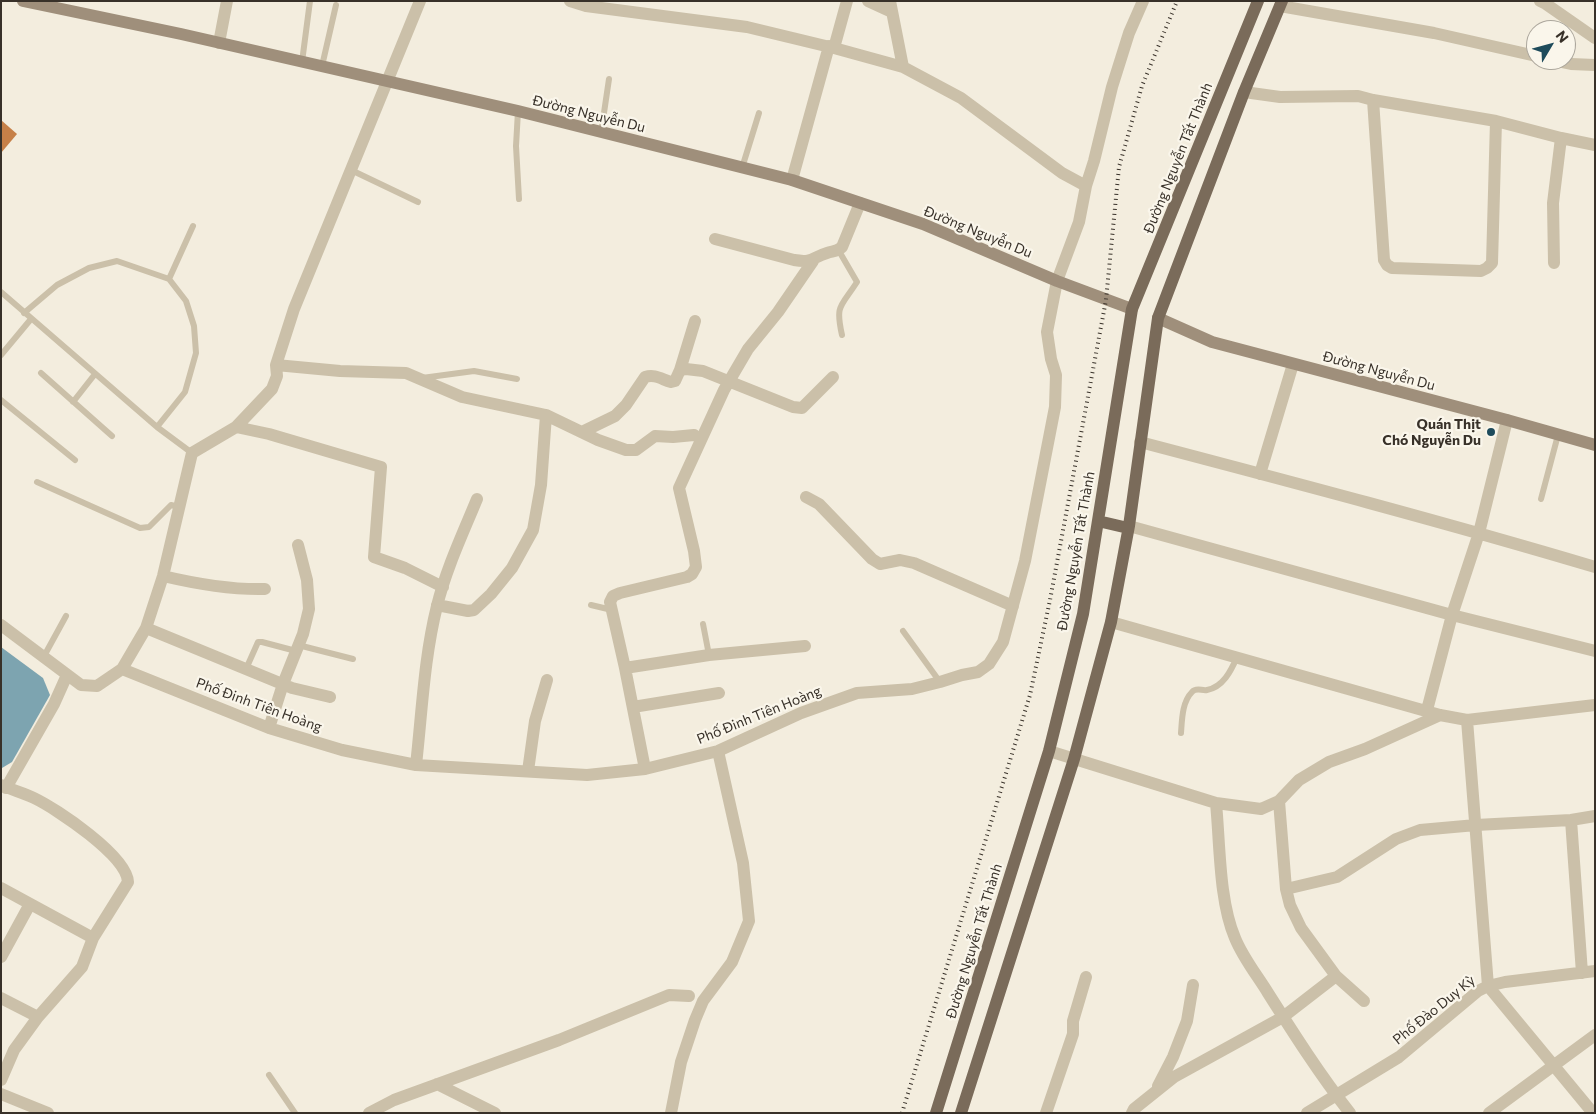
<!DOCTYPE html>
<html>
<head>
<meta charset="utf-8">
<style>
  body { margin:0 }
  #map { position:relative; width:1596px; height:1114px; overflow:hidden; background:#f3edde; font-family:Commissioner,sans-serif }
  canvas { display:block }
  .frame { position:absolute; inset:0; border:2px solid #383129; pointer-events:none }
  .north { position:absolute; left:1526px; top:20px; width:50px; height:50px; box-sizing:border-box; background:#faf6eb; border:1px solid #aca79d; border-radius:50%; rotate:53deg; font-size:14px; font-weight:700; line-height:20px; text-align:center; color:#383129 }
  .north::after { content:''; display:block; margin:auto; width:18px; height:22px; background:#1e4b5b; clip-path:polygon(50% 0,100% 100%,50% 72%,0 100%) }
</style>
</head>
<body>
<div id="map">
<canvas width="1596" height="1114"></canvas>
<div class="frame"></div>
<div class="north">N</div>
</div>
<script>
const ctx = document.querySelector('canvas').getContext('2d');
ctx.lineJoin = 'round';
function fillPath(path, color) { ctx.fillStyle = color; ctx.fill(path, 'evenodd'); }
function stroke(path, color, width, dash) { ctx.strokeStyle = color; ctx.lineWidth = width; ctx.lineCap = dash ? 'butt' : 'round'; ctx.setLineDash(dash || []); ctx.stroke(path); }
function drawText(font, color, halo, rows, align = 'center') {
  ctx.font = font + ' Commissioner,sans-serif'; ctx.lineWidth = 4.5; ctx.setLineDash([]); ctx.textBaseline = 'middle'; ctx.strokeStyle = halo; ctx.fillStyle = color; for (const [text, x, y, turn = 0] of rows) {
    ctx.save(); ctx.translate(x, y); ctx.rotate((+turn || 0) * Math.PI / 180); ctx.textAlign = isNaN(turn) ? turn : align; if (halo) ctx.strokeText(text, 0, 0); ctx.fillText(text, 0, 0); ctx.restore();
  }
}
const water = new Path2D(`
  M1 647 43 678 50 695 12 762 2 768Z`);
const building = new Path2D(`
  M1 120 17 134 1 153Z`);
const lane = new Path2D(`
  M302 62 310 1
  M322 66 336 5
  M518 111 516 146 519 199
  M601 133 609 79
  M742 168 759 113
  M351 170 418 202
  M839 251 857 282C841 307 835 304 842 335
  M169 279 193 226
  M1 292 157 427 192 453
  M24 313 57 285 89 268 117 261 169 279 186 301 194 326 196 353 185 392 157 427
  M1 355 31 319
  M41 373 112 436
  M422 378 474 371 517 379
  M1 400 75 460
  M73 402 95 374
  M37 482 140 528 149 527 171 505 179 507
  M1541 499 1558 435
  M591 605 612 610
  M703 624 709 655
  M903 631 940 682
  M298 645 353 659
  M43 658 66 616
  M246 669 258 642H262L296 651
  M1181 733C1182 720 1182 702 1192 692 1196 687 1202 691 1207 690 1223 687 1231 671 1237 657
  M269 1075 295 1113`);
const street = new Path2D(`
  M570 1 586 6 747 27 834 48 903 67 961 98 1062 173 1086 186
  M868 1 892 12
  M890 1 903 67
  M1540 1 1546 4 1595 38
  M1280 6 1434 33 1536 56
  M219 43 227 1
  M834 48 847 1
  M1552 60 1571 64 1595 65
  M1244 92 1280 97 1358 96 1373 100 1496 121 1561 138 1595 145
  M1373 100 1384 260 1387 265 1392 268 1481 271 1487 268 1492 263 1496 121
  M792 180 829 46
  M715 239 794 260C813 263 811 258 827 253 833 251 837 252 842 247L860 203
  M1554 263 1553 203 1561 138
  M276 365 340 371 406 373 462 397 546 415 598 440 626 450H636L655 436 673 437 694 435
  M680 370 695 321
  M236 427 269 434 381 467 374 557 405 568 443 587
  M582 432 615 416 626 405 645 377C655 374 661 379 671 382L675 381 680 370 686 369 703 371 793 407 802 408 833 377
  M1140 442C1292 482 1444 522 1595 567
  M1260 474 1293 364
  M806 497 819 504 872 559 880 564 900 560 914 563 1013 606
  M1129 526 1452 615 1595 651
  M163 576C197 584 230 590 265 589
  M437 605 468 611 474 610 491 594 512 568 533 530 541 485 546 415
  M1111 622 1440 715 1467 720 1595 705
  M1 625 81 685 97 686 122 669 269 728 342 750 416 765 587 775 645 769 718 751 801 713 857 693 912 689 940 682 962 675 978 672 989 664 1003 642 1025 561 1055 407 1056 375 1051 359 1047 332 1057 281 1079 222 1086 186 1094 161 1112 87 1129 33 1143 1
  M146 628 292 688 330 697
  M625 668 709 655 805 646
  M122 669 146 628 163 576 192 453 236 427 272 389 277 376 276 365 294 309 420 1
  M633 707 719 693
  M1427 710 1452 615 1479 533 1507 420
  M1467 720 1488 986 1593 1113
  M269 728 283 684 303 634 309 609 307 580 298 545
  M1049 751 1216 803 1261 809 1279 801 1299 780 1329 762 1365 749 1440 715
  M416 765C422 712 424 658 437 606 446 569 463 533 477 499
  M645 769 625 668 610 602 613 596 620 593 687 577 692 574 696 567 694 551 679 488 724 390 748 349 778 312 813 261
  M528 771 535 721 547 680
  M1 785C12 790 24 793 34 798 57 809 127 856 128 882L93 938 82 967 38 1017 14 1050 1 1080
  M6 788 54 704 67 675
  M1216 803C1220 844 1219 901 1235 938 1243 958 1257 975 1268 993 1294 1034 1320 1075 1350 1113
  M1571 820 1582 973
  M1 888 93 938
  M1286 889 1337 877 1396 839 1420 830 1476 825 1571 820 1595 816
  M1 957 30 904
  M1336 976 1364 1001
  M1 998 38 1017
  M437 1084 495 1113
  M1158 1086 1173 1057 1187 1021 1193 985
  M1 1094 48 1113
  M369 1113 394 1100 559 1040 669 995 689 996
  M671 1113 681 1062 695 1020 703 1001 732 962 749 921 743 863 718 751
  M1046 1113 1073 1034V1021L1086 977
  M1132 1113 1134 1109 1174 1077 1283 1017 1336 976 1301 928 1290 905 1286 889 1279 801
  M1307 1113 1399 1057 1478 991 1488 986 1505 982 1595 971
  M1489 1113 1595 1035`);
const secondary = new Path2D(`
  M23 1 181 34 518 111 792 180 923 224 1057 281 1132 309
  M1158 318 1212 342 1507 420 1595 445`);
const primary = new Path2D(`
  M1098 521 1128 528
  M936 1113 1049 751 1083 614 1132 309 1258 1
  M961 1113 1074 759 1111 622 1129 526 1158 318 1244 92 1282 1`);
const rail = new Path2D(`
  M902 1113 1030 695 1050 600 1106 300 1119 167 1142 86 1177 1`);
const markers = [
  [1491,432,5,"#1e4b5b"]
];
const streetNames = [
  ["Đường Nguyễn Du",589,114,14],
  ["Đường Nguyễn Tất Thành",1178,158,-68],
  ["Đường Nguyễn Du",978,232,22],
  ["Đường Nguyễn Du",1379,371,15],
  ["Đường Nguyễn Tất Thành",1076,551,-80],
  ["Phố Đinh Tiên Hoàng",259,705,20],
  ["Phố Đinh Tiên Hoàng",759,715,-22],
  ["Đường Nguyễn Tất Thành",974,941,-73],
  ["Phố Đào Duy Kỳ",1434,1010,-39]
];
const poiNames = [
  ["Quán Thịt",1481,424],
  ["Chó Nguyễn Du",1481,440]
];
fillPath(water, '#7da4b0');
fillPath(building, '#c68048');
stroke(lane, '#cbc0a9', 6);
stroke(street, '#cbc0a9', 12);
stroke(secondary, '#9f8f7b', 12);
stroke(primary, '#7a6b5a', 12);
stroke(rail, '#383129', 4, [1, 4]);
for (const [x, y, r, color] of markers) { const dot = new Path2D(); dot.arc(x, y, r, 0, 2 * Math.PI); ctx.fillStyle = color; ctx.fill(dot); stroke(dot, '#faf6eb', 2); }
drawText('14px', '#383129', '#faf6eb', streetNames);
drawText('bold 14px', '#383129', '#faf6eb', poiNames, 'right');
</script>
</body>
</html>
